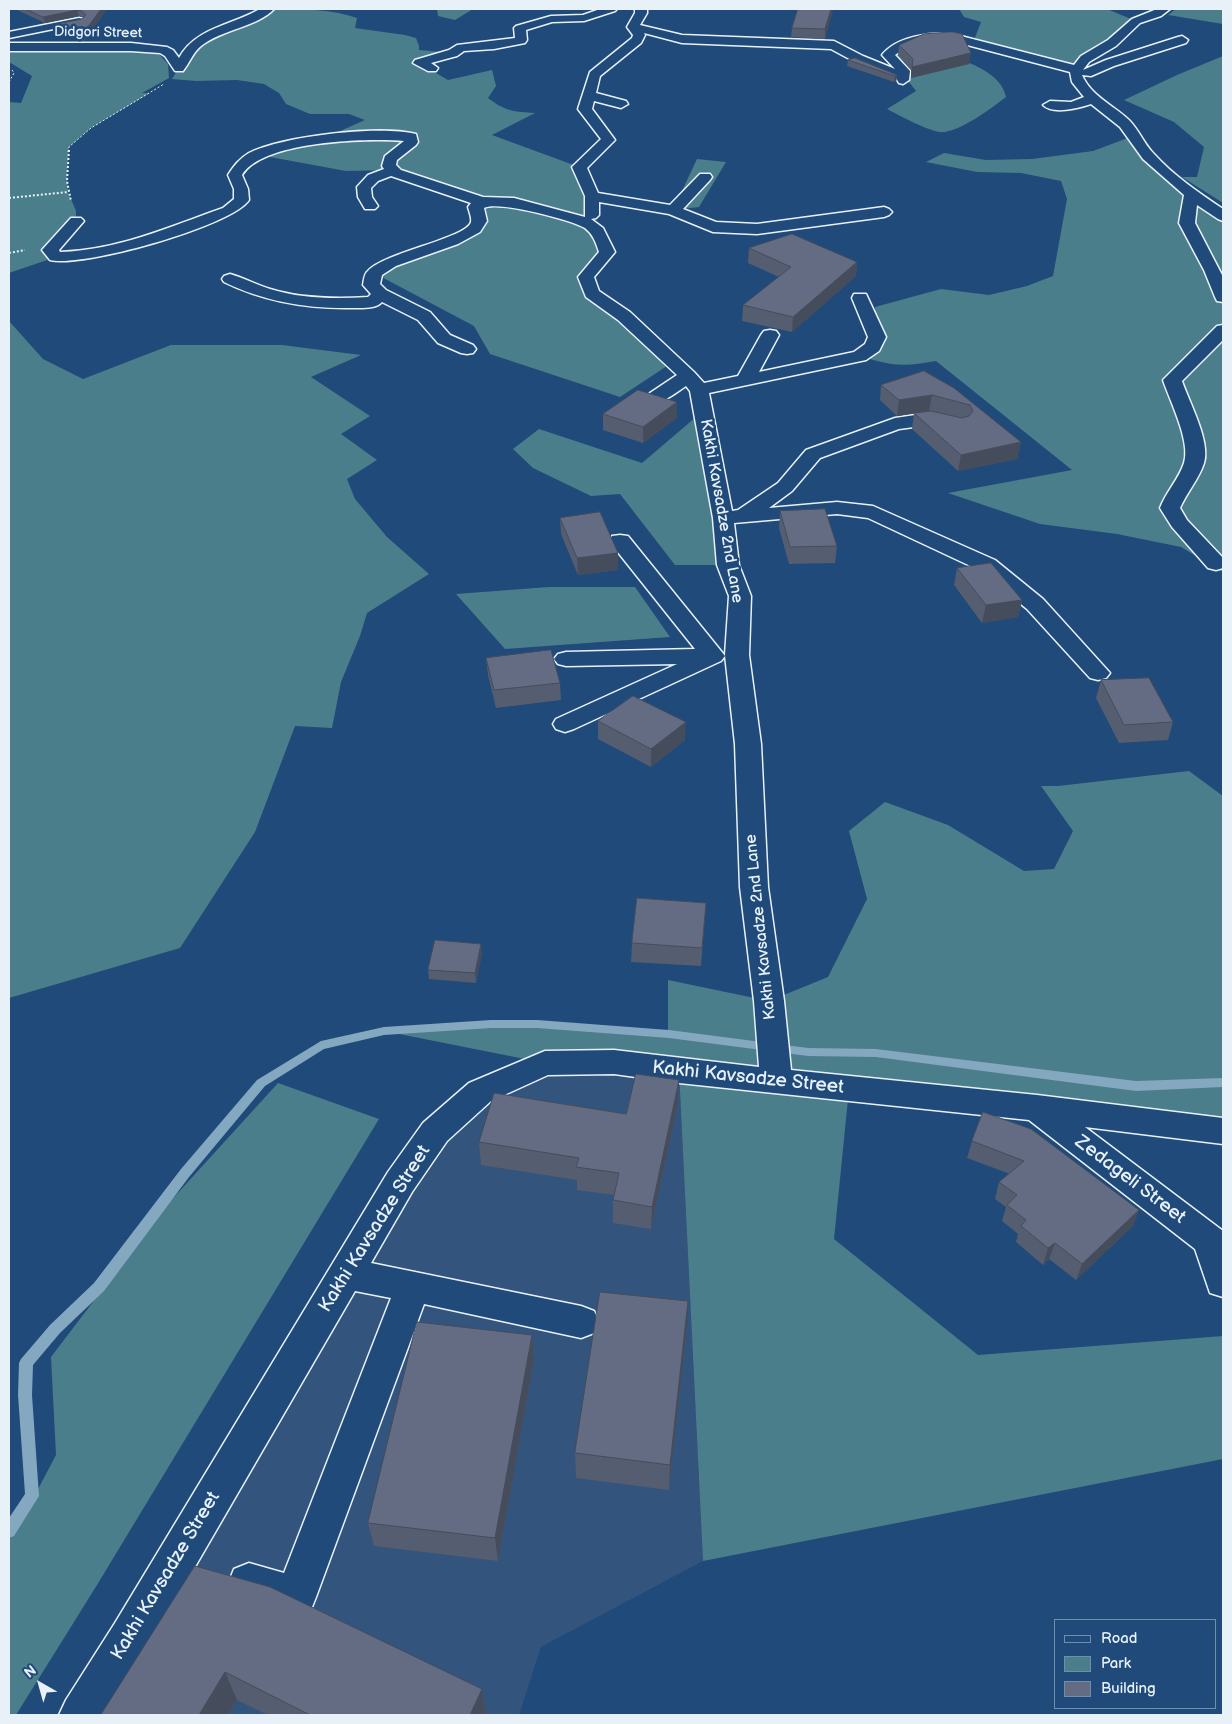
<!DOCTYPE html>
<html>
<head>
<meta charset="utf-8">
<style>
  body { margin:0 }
  #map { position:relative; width:1232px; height:1724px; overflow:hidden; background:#1f4a7a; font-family:"Balsamiq Sans",sans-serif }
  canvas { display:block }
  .frame { position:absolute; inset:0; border:10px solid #e8f1f8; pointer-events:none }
  .legend { position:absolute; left:1054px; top:1619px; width:162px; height:90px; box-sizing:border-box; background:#1f4a7a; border:1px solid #6f8dac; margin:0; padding:6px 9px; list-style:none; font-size:15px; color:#e8f1f8 }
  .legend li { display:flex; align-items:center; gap:10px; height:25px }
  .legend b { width:25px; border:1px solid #6f8dac }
  .north { position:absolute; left:15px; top:1659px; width:50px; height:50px; -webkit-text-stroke:4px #1f4a7a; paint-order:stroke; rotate:322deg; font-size:14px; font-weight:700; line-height:20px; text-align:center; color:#e8f1f8 }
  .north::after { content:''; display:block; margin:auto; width:18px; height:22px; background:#e8f1f8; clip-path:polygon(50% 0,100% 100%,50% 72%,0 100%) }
</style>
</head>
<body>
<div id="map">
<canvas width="1232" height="1724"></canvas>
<div class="frame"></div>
<ul class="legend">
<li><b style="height:6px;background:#1f4a7a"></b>Road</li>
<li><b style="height:14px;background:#4b7e8b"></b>Park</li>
<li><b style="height:14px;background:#636c83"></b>Building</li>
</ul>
<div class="north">N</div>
</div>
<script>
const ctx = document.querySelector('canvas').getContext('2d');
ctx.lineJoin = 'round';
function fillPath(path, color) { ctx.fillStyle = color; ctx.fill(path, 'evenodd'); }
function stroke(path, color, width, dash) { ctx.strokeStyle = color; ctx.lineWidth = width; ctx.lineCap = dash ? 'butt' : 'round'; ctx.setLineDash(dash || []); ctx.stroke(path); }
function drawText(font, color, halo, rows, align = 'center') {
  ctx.font = font + ' "Balsamiq Sans",sans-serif'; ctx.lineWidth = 5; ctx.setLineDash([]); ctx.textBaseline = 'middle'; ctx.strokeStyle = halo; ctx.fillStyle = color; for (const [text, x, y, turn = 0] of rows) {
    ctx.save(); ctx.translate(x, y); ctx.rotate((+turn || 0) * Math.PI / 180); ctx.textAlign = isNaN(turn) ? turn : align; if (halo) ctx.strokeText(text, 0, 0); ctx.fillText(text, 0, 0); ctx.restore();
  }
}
const built = new Path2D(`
  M545 1063 679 1071 703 1561 541 1647 519 1715H81L130 1638 347 1274 480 1092Z`);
const green = new Path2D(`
  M268 9C298 9 328 8 357 18L355 28 405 35 416 38 419 46V50L453 53 419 63 448 80 492 70 496 86 488 98C505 111 514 112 535 113L492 135 579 167 592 196 590 224 607 252 586 277 592 293 673 362 620 397 490 354 474 326 374 273 475 229 482 202 393 170 346 171 259 155 322 139 365 120 349 114H310L286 104 279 93 264 84 237 80 196 81 172 79 190 50Z
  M437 9H473L455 20 438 16Z
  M959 9H1107L1136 21 1075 69 973 43 981 22 964 17Z
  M1176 9H1223V24L1168 15Z
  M913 46C940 53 1001 65 1006 97 989 110 965 128 945 132 932 134 899 115 887 109L916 91 909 82 911 66 893 55Z
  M100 50 158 53 168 64 169 78 142 93H150L91 128 69 147 67 175 68 192 76 211V221L63 238 56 257 9 273V102L21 103 32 76 9 62V51Z
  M1223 56V203L1182 177H1197L1204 147 1174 122 1124 100 1177 75Z
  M1133 136 1191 195 1223 216V572L1181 547 1117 534 1040 524 948 493 1072 470 936 361C903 367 891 366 860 356L877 337 875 307 941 289 989 295 1027 286 1053 276 1067 199 1061 181 1021 173 977 172 926 162 944 153 986 160 1032 159 1093 151Z
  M697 159 726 162 699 207 673 210Z
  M9 321 43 359 83 379 171 345H282L361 355 311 377 370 416 341 434 377 460 347 479 355 499 387 537 429 574 367 613 360 636 341 682 332 728 295 726 255 832 180 948 9 998Z
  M703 411 728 565H675L620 494 591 496 533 468 513 449 539 429 642 463Z
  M549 587H635L670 637 505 649 456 594Z
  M1189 771 1223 796V1131L849 1089 834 1239 978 1355 1223 1336V1459L703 1561 679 1071 545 1063 384 1031 491 1024H537L668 1034V980L769 1001 828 977 867 899 849 831 885 802 948 825 1024 871 1054 869 1073 831 1041 786H1058Z
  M278 1083 379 1119 97 1585 16 1715H9V1526L16 1531 56 1455 51 1357 166 1206Z`);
const stream = new Path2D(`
  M491 1020H537L669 1030 808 1048 876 1049 1136 1081 1223 1078V1087L1136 1091 876 1057 808 1056 669 1038 537 1028H491L384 1035 324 1049 265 1086 189 1177 104 1291 60 1333 33 1365 32 1395 39 1496 14 1536 9 1538V1518L25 1494 18 1395 19 1363 21 1359 50 1325 94 1283 181 1169 257 1080 321 1041 384 1027Z`);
const pathFar1 = new Path2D(`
  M9 82 14 73 12 70
  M68 152 69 147 91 128 164 84`);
const path = new Path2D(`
  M69 150 67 181 71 201
  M9 198 68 192
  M9 253 25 250`);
const minor = new Path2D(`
  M260 9H274C259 26 221 30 201 46 193 52 190 62 183 71H175L165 56 160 53 131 51H9V43H131L167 47 173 50 179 58C195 28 232 25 260 9Z
  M600 9H617L615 11 584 21 552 22 526 30 527 40 525 43 494 49 464 51 457 56 431 63 438 68 436 71H428L413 63 415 60 449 50 457 45 515 38 514 28 516 26 551 16 583 15Z
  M635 9H647V13L640 25 682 35 834 41 863 56 895 69 882 55C897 36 931 32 953 34L1074 65 1081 56 1108 40 1132 19 1157 9H1170L1161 16 1140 23 1116 46 1089 62 1083 70 1106 60 1178 37 1182 36 1188 40 1186 43 1114 66 1091 76 1082 75C1091 96 1113 105 1129 120 1139 130 1144 144 1154 154 1174 176 1199 193 1223 209V221L1218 219 1197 205 1195 223 1223 277V302L1217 301 1215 297 1204 270 1179 223 1184 195 1143 159 1120 127 1091 104C1079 108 1053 115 1043 105L1050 101 1071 102 1084 97 1072 82 1070 72 952 41C932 39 911 43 895 55L910 71 909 80 903 84 899 83 896 78 855 62 831 49 682 43 644 33 645 35 641 43 600 76 596 93 626 101 628 104 621 108 594 101 592 109 615 140 587 168 598 193 670 205 700 174H710L712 177 710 180 683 209 716 222 757 224 884 207 889 209 892 212 889 215 884 217 757 234 713 232 669 214 599 202V215L596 218 591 219 603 228 615 252 594 277 599 291 630 312 694 372 704 383 738 376 761 335 764 331 770 330 776 331 779 335 759 372 854 352 865 344 868 337 852 298 854 294H866L886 337 879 351 866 360 709 393 732 511 738 510 778 483 806 450 895 418 929 413 957 420 960 424 957 428 950 430 929 425 899 429 820 458 792 491 769 508 837 502 873 506 995 560 1043 599 1110 673 1106 678 1098 680 1090 678 1027 609 979 570 868 518 837 514 734 523 739 565 751 596 749 655 761 744 768 887 784 1001 791 1070 1037 1095 1223 1118V1144L1085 1127 1223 1231V1297L1210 1293 1195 1249 1029 1120 679 1083 614 1074 548 1075 491 1101 447 1141 412 1192 371 1263 581 1306 594 1311 599 1322 594 1333 581 1338 424 1304 316 1597 310 1612 295 1618 234 1599 228 1584 234 1569 249 1563 284 1573 391 1298 355 1291 145 1653 106 1715H59L66 1700 115 1623 388 1172 423 1123 469 1083 545 1051 614 1050 759 1067 754 1001 740 887 735 744 725 655 729 596 717 565 713 518 690 391 686 386C675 393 664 404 650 401L648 397 650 393 677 375 618 320 586 297 578 277 599 252C596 243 593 234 585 228 572 220 497 200 484 208L487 221 480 232 458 244 396 266 382 275 380 284 386 290 430 312 450 335 473 345 476 349 473 353 467 354 461 353 438 343 418 320 382 302C376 309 363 308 353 308 308 309 265 302 224 282L222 279 224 276 230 274C244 278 257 285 270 289 302 299 336 299 368 297L371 294 363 285C364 280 364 274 368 271 383 253 467 238 471 222 472 218 469 211 468 207L471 203 391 176 378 181 371 188 372 197 378 206 375 209H365L358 197 357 187 368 175 384 169 382 166 385 156 404 141C367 138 263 141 242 175L248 189 249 200C232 226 82 268 50 260L42 250 71 218H81L84 221 59 250 60 252C118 250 169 227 223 208L234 199V189L228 175C234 166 239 159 249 153 284 136 378 125 416 134L418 142 416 145 397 160 396 165 401 170 483 197 514 198 585 217V196L572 167 601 139 578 109 590 72 632 38 633 35 627 27 635 13Z
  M79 18 83 19 85 21 83 23 9 38V32Z
  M1223 325V340L1182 381C1189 402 1211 442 1204 463 1199 479 1187 492 1180 508L1187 520 1223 558V568L1216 570 1208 568 1172 527 1160 508C1166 492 1179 479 1184 463 1191 442 1170 401 1163 380L1217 326Z
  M620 535 628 536 725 656 721 661 574 729 565 732 556 729 553 724 556 719 677 664 566 666 558 664 554 659 558 654 566 652 695 649 609 541 612 536Z`);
const wall = new Path2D(`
  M15 9H107L84 41 59 30 57 24 82 19 83 17 79 16 45 23Z
  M833 9 825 39 791 37 792 28Z
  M899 45 969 64 911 78V70L898 55Z
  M848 60 897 75 896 82H894L847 66Z
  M749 248 857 262 856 276 792 332 742 321 743 305 779 277 748 263Z
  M924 371 1021 442 1017 459 958 471 912 429 914 413 897 416 880 400 881 385Z
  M603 414 677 418 643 443 603 430Z
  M780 511 837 546 835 563 789 564 779 528Z
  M560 518 618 570 578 575 561 534Z
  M957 568 1022 600 1018 617 982 623 954 585Z
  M486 658 560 683 561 700 496 708 488 675Z
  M1101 680 1173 722 1168 740 1119 743 1096 698Z
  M598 721 685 740 651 767 598 739Z
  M706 903 701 966 631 962 632 943Z
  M482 953 476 983 429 979 428 970Z
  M679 1080 678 1103 651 1229 613 1223V1200L614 1195 577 1190V1180L481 1165 479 1142 626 1114Z
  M983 1112 1139 1210 1133 1226 1076 1280 1049 1259 1043 1265 1016 1242 1018 1234 1002 1221 1006 1207 995 1199 999 1182 1010 1174 967 1158 972 1141Z
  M687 1327 669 1490 576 1478 575 1453Z
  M532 1335 534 1360 498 1561 374 1546 368 1523Z
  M195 1566 482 1689 486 1715H268L237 1700 228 1715H101Z`);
const shadedWall = new Path2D(`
  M101 9H107L84 41 82 35Z
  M831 9H833L825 39V29Z
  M77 10 79 16 45 23 43 17Z
  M971 53 969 64 911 78 912 67Z
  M897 75 896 82H894L895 76Z
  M857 262 856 276 792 332 793 317Z
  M932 395 929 411 897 416 899 400Z
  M677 402V418L643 443V427Z
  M1021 442 1017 459 958 471 961 455Z
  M618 553V570L578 575 577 558Z
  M1022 600 1018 617 982 623 986 605Z
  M686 722 685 740 651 767V749Z
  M481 944 482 953 476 983 475 973Z
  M679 1080 678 1103 651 1229 652 1207Z
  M1139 1210 1133 1226 1076 1280 1082 1264Z
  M1055 1243 1049 1259 1043 1265 1048 1248Z
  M688 1301 687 1327 669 1490 670 1465Z
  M532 1335 534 1360 498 1561 495 1538Z
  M225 1672 237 1700 228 1715H199Z
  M482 1689 486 1715H470Z`);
const building = new Path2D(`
  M26 9H101L82 35 57 24 82 19 86 15 82 11 77 10 43 17Z
  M798 9H831L825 29 792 28Z
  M953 32 962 34 971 53 912 67 913 59 899 45 924 34Z
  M855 58 897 75 895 76 848 60Z
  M792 234 857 262 793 317 743 305 791 267 749 248Z
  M924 371 954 388 1021 442 961 455 914 413 931 411 962 418 969 416 973 411 970 405 932 395 899 400 881 385Z
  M638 390 677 402 643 427 603 414Z
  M825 509 837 546 790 547 780 511Z
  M600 512 618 553 577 558 560 518Z
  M991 563 1022 600 986 605 957 568Z
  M551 650 560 683 494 690 486 658Z
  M1149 678 1173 722 1124 725 1101 680Z
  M633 696 686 722 651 749 598 721Z
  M637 898 706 903 702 948 632 943Z
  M435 940 481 944 475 973 428 970Z
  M636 1074 679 1080 652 1207 613 1200 619 1173 576 1167 579 1158 479 1142 494 1093 626 1114Z
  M983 1112 1031 1129 1139 1210 1082 1264 1055 1243 1048 1248 1021 1226 1026 1220 1007 1205 1017 1195 999 1182 1024 1161 972 1141Z
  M600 1292 688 1301 670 1465 575 1453Z
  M417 1322 532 1335 495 1538 368 1523Z
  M195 1566 270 1587 482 1689 470 1715H310L225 1672 199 1715H101Z`);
const farStreetnames = [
  ["Didgori Street",98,33,1]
];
const streetNames = [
  ["Kakhi Kavsadze 2nd Lane",721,511,80],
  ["Kakhi Kavsadze 2nd Lane",761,927,-96]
];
const nearStreetnames = [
  ["Kakhi Kavsadze Street",748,1078,6],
  ["Zedageli Street",1130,1180,37],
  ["Kakhi Kavsadze Street",375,1229,-58],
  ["Kakhi Kavsadze Street",166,1576,-59]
];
fillPath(built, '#33547d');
fillPath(green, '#4b7e8b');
fillPath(stream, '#83a8c0');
stroke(minor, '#e8f1f8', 3);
stroke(pathFar1, '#e8f1f8', 1, [2, 2]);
stroke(path, '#e8f1f8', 2, [2, 2]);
fillPath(minor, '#1f4a7a');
fillPath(wall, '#555d71');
fillPath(shadedWall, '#454c5c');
fillPath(building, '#636c83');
stroke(building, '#454c5c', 1);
drawText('14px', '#e8f1f8', '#1f4a7a', farStreetnames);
drawText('16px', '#e8f1f8', '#1f4a7a', streetNames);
drawText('19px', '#e8f1f8', '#1f4a7a', nearStreetnames);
</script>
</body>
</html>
